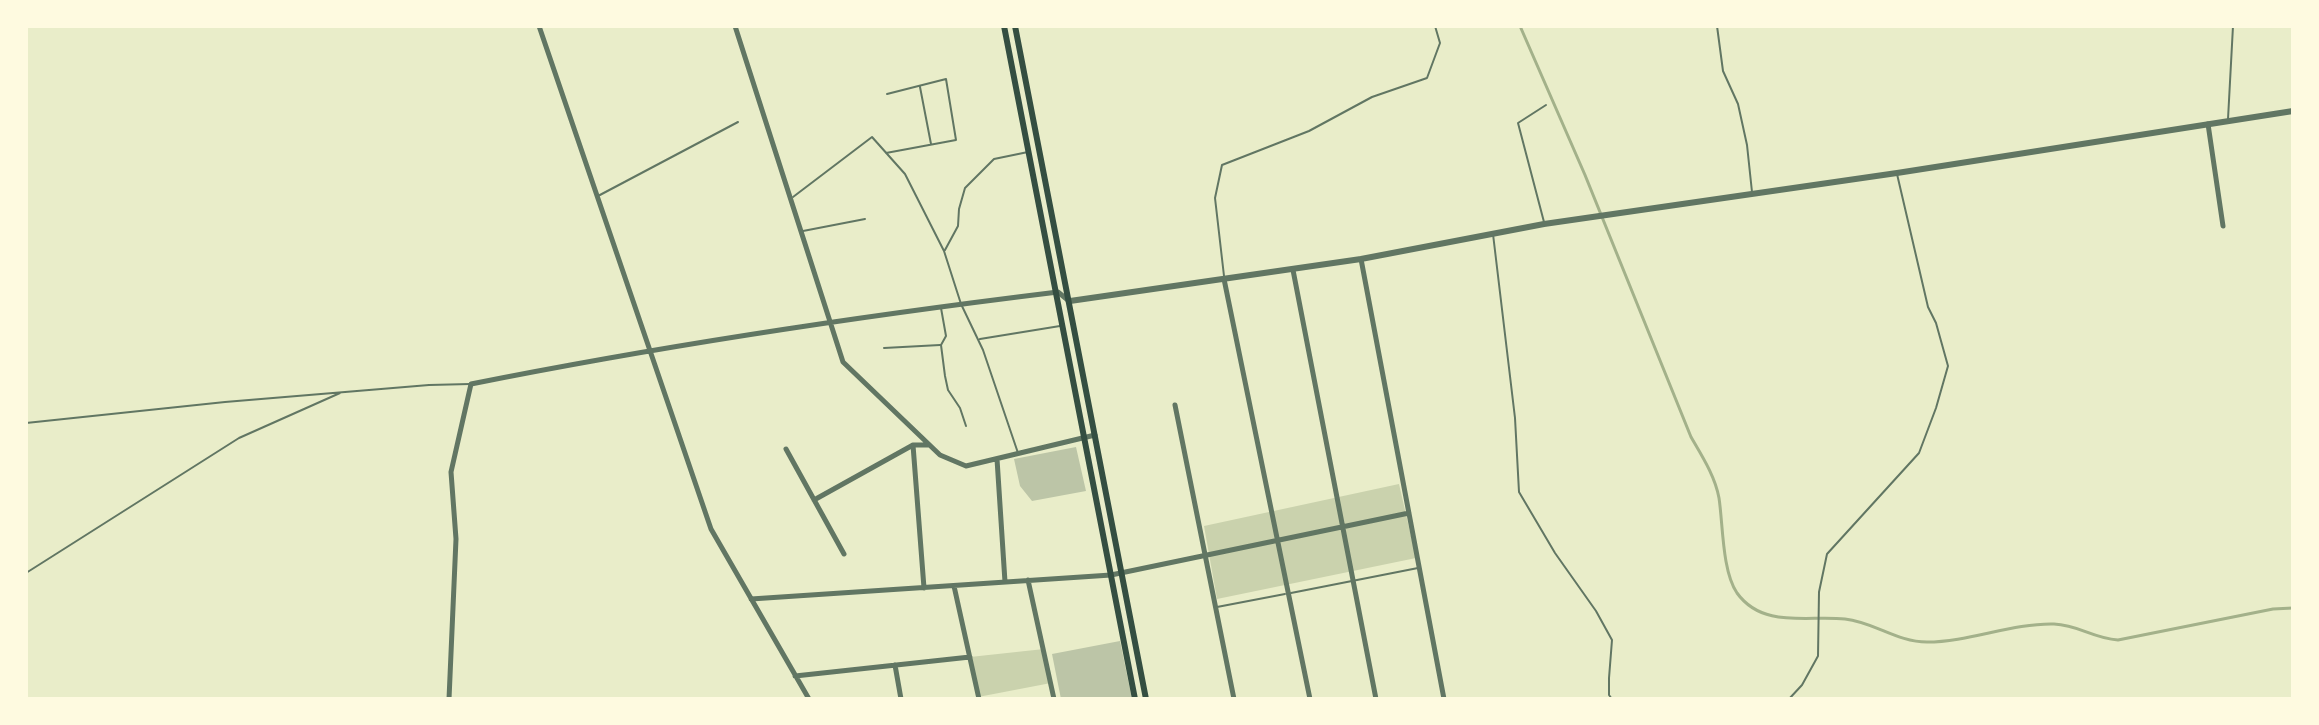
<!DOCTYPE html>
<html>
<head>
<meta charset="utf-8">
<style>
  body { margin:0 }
  #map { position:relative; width:2319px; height:725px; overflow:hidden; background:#e9edc9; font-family:"Sofia Sans Condensed",sans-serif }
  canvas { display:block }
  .frame { position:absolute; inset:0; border:28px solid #fefae0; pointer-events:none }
</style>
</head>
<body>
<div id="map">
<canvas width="2319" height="725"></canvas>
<div class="frame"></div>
</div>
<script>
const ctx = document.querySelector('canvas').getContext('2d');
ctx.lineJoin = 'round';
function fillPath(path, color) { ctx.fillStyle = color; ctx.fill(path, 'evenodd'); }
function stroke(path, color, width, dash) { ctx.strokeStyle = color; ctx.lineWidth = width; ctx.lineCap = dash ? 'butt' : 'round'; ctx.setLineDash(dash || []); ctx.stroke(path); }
const green = new Path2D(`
  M1399 484 1416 558 1217 599 1204 526Z
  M1044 649 1051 683 978 697 970 657Z`);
const stream = new Path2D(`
  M1520 26 1585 175 1691 437C1702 456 1715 476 1719 498 1723 524 1722 571 1737 593 1763 629 1808 615 1845 619 1874 622 1897 642 1927 642 1969 642 2012 623 2054 624 2079 625 2092 638 2118 640L2273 609 2293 608`);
const building = new Path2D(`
  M1076 447 1086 491 1032 501 1020 486 1014 459Z
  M1120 641 1132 699H1061L1052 654Z`);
const service = new Path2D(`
  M1717 26 1723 71 1738 104 1747 145 1752 192
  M920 87 931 144
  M2228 119 2233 26
  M886 153 956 140 946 79 887 94
  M598 196 738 122
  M793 197 872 137 905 174 944 251 961 304 983 350 1018 453
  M1544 222 1518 123 1546 105
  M803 231 865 219
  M1493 234 1515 418 1519 492 1555 553 1596 611 1612 640 1609 678V695L1612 699
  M945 250 958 226 959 209 965 188 994 159 1028 152
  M1224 276 1215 198 1222 165 1309 131 1372 97 1427 78 1440 43 1435 26
  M941 308 946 336 941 345 945 376 948 390 960 408 966 426
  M980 339 1060 326
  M884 348 940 345
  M26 423 225 402 429 385 470 384
  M26 573 239 438 340 393
  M1291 593 1418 568
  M1217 607 1285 594
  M1789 699 1802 685 1818 656 1819 592 1827 554 1919 453 1936 408 1948 366 1936 323 1928 307 1897 174`);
const minor = new Path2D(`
  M539 26 711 529 809 699
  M735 26 843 362 940 455 966 466 1095 435
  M2208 124 2223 226
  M1361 259 1444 699
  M1293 270 1376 699
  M1224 279 1310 699
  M1175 405 1234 699
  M913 445 924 588
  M786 449 844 554
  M997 459 1005 582
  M814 500 913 445H929
  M1028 580 1054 699
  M954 586 979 699
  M751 599 1111 575 1409 513
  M895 665 901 699
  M795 676 970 657
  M449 699 456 539 451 472 471 384C666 345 861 316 1058 292L1069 301`);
const tertiary = new Path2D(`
  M1070 301 1361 259 1544 224 1897 173 2293 111`);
const secondary = new Path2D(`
  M1004 26 1135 699
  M1015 26 1146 699`);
fillPath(green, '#cad2ad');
stroke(stream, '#a3b18a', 3);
fillPath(building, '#bcc5a7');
stroke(service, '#617663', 2);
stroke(minor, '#617663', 5);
stroke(tertiary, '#617663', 6);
stroke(secondary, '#344e41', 6);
</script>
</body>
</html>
